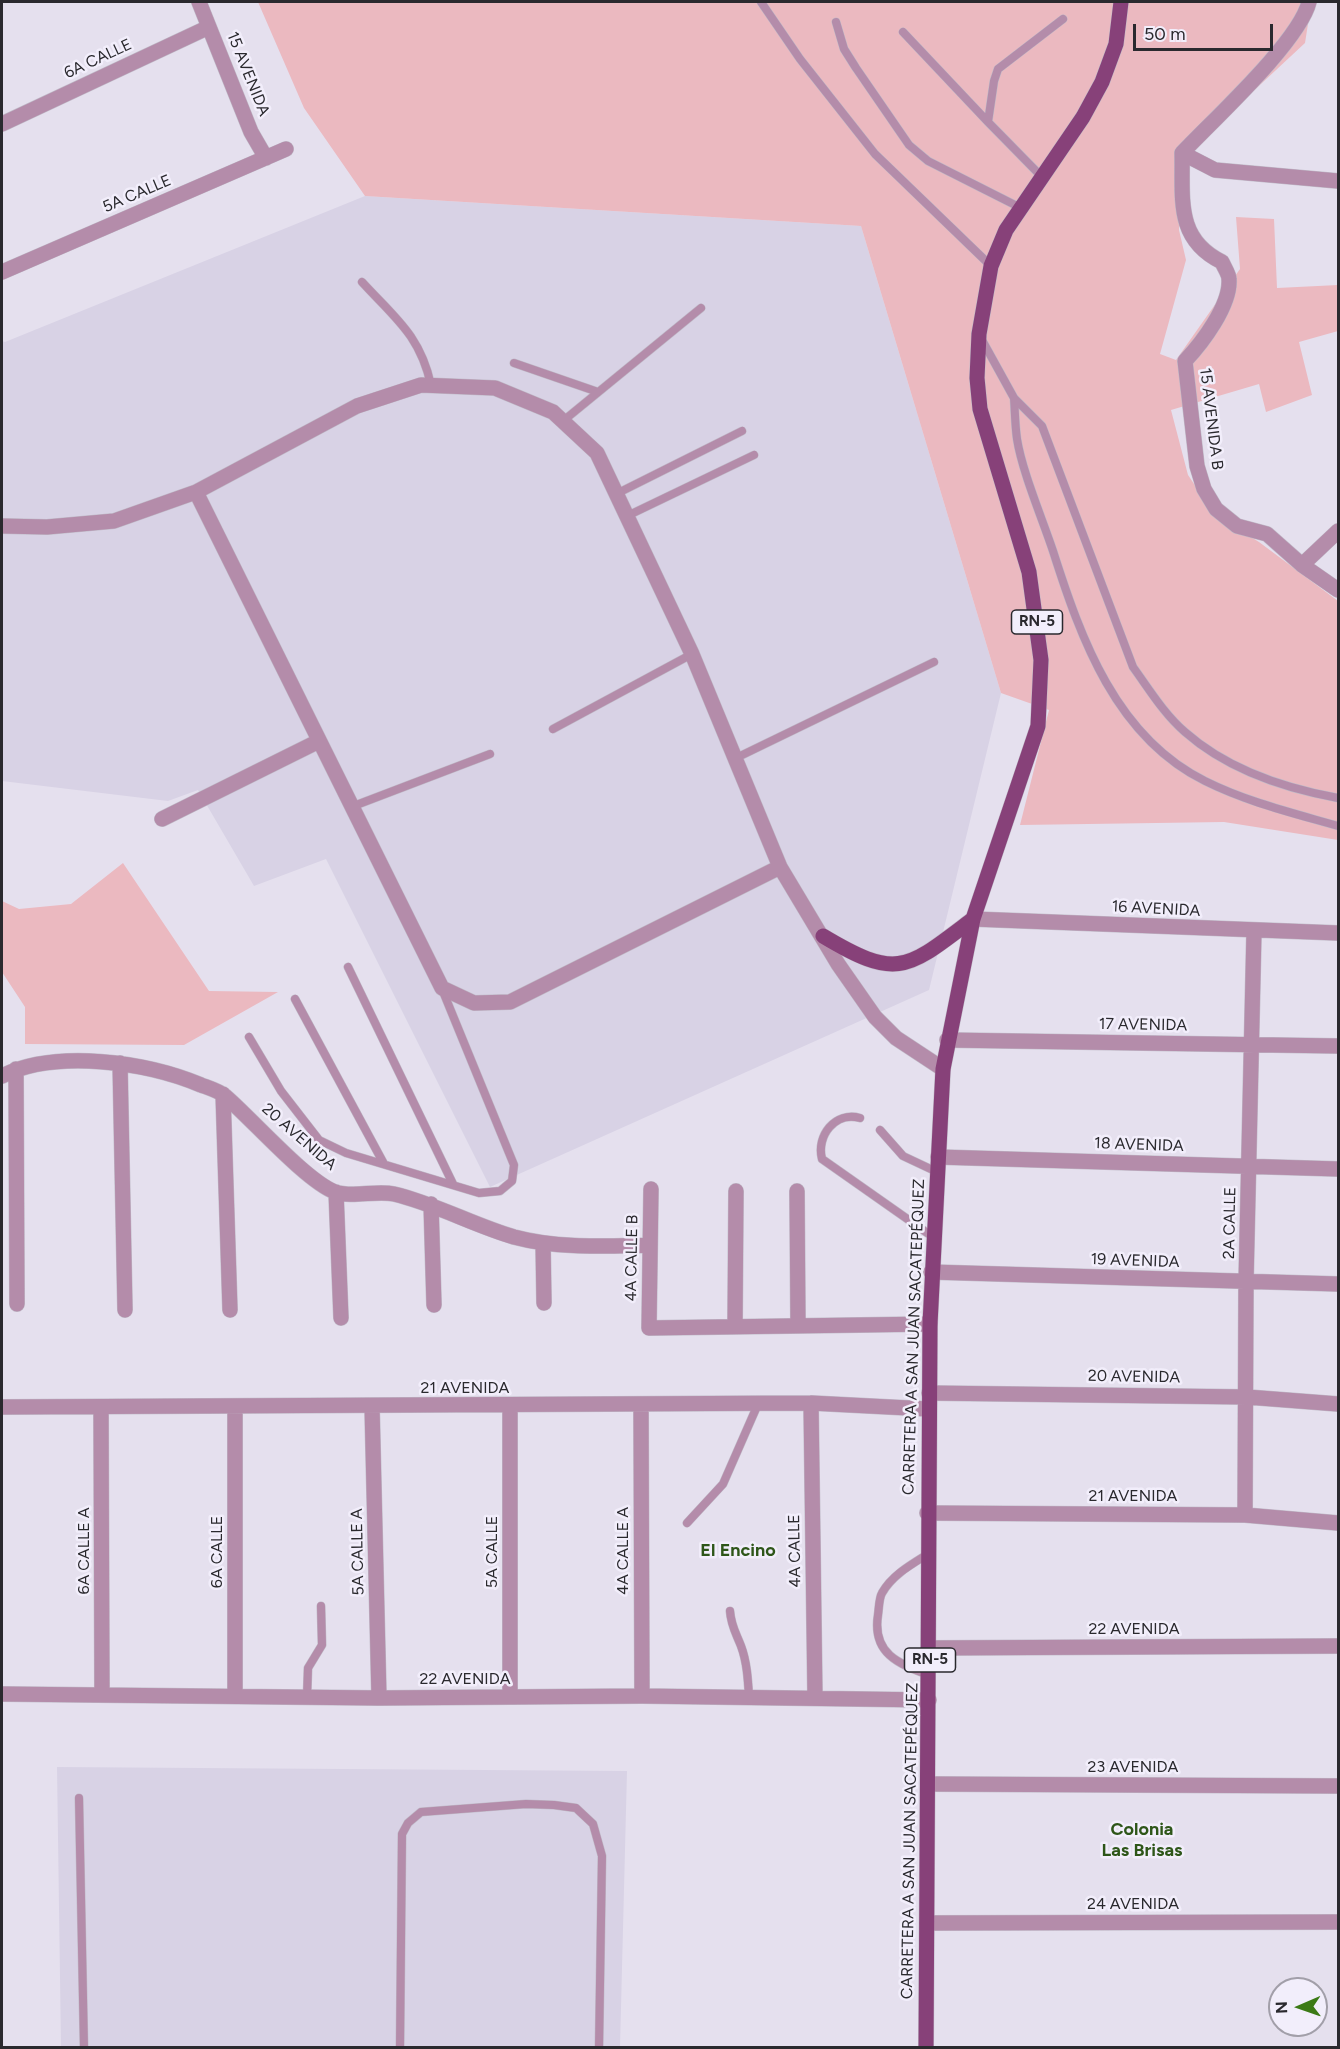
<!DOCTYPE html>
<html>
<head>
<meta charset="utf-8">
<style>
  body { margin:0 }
  #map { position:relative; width:1340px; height:2049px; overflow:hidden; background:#e5e0ee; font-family:Figtree,sans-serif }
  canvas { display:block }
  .frame { position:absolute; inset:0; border:3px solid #2a292e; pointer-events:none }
  .north { position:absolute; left:1268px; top:1977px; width:60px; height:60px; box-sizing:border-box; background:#f2eefb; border:2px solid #a29fa9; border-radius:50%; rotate:268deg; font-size:16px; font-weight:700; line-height:24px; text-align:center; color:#2a292e }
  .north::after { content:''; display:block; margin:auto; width:21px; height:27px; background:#3c7a16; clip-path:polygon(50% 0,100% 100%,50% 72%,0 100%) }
  .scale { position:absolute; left:1133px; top:24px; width:140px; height:27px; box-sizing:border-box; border:3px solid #2a292e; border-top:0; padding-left:8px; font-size:18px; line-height:21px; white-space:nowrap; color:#2a292e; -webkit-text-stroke:4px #f2eefb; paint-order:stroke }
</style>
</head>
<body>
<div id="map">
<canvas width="1340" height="2049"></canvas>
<div class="frame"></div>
<div class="north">N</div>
<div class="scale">50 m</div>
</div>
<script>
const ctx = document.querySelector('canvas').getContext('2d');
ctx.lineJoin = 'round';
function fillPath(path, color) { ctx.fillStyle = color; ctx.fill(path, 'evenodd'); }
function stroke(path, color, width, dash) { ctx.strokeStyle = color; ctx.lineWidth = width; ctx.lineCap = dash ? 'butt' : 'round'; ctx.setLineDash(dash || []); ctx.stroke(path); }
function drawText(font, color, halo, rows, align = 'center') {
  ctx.font = font + ' Figtree,sans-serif'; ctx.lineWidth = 5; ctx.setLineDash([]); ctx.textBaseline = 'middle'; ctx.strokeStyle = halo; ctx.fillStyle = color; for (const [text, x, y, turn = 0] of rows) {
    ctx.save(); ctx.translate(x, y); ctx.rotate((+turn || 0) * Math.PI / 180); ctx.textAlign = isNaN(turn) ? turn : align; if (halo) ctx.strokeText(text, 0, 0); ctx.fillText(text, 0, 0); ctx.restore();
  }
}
const built = new Path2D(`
  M365 196 861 226 1001 693 929 990 490 1187 326 859 254 886 198 790 168 801 2 781V341L5 342Z
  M57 1767 627 1771 620 2047H61Z`);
const green = new Path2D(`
  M258 2H1307L1310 11 1305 43 1189 151 1180 191 1179 230 1186 260 1160 354 1176 360 1240 269 1236 217 1274 219 1277 288 1338 285V331L1299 342 1312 395 1266 412 1259 384 1171 410 1188 475 1215 515 1259 542 1338 601V840L1224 822 1020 825 1049 710 1001 693 861 226 365 196 304 108Z
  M123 863 209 991 278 992 184 1045 25 1044V1007L2 972V901L19 909 71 904Z`);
const lane = new Path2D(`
  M761 2 800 59 875 154 991 266
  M836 22 844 49 856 68 909 145 928 161 1021 208
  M903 32 988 122
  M1042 177 988 122 994 81 998 69 1063 19
  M362 282C395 318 420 335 431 385
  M982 340 1014 398 1042 426 1133 667C1149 689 1164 714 1185 732 1228 770 1283 788 1338 798
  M514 363 598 392
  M1014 398C1015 411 1015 425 1017 439 1022 471 1042 518 1053 551 1081 639 1116 737 1205 781 1247 802 1293 813 1338 826
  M563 421 701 308
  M616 494 742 431
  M627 516 754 455
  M553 729 692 654
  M736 758 934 662
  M351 807 490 754
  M348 967 453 1184
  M295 999 384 1164
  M249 1037 281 1091 319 1140 346 1153 479 1193 500 1191 512 1181 514 1165 442 989
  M860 1118C835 1111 816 1136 822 1159L933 1237
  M880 1130 903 1156 937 1172
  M687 1523 723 1484 758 1404
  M928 1554C912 1564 892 1575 882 1593 879 1598 879 1608 878 1615 872 1653 898 1664 929 1675
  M730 1611C731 1626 736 1633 741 1646 747 1662 748 1680 749 1697
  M307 1697 308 1668 322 1645 321 1606
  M79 1798 84 2048
  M400 2048 402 1834 408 1823 421 1812 526 1804 554 1805 576 1808 593 1824 602 1856 599 2048`);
const street = new Path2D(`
  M199 2 251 132 266 158
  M1309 2C1299 42 1213 120 1182 153 1183 199 1175 239 1222 262 1224 267 1229 274 1229 279 1231 305 1202 343 1185 361L1197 466 1204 489 1216 509 1237 526 1267 534 1302 565 1338 590
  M2 124 209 27
  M1182 153 1215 170 1338 181
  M2 272 286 149
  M196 492 442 988 474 1003 510 1002 780 867
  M2 526 47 527 114 521 196 492 357 406 421 385 495 388 553 412 597 453 692 654 780 867 838 964 875 1017 896 1038 943 1069
  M1302 565 1338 531
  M162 819 319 741
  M973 919 1338 933
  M947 1040 1338 1046
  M120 1063 125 1310
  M16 1069 17 1304
  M2 1076C56 1049 146 1062 201 1085 209 1088 219 1091 225 1096 252 1119 306 1181 335 1192 353 1198 376 1190 394 1194 436 1204 473 1225 514 1237 559 1249 605 1246 650 1245
  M223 1094 230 1310
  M938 1157 1338 1169
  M651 1189 649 1328 930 1324
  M797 1191 798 1326
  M336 1192 341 1318
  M431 1204 434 1305
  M543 1243 544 1303
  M931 1272 1338 1284
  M735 1326 736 1191
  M929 1393 1247 1397 1338 1404
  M811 1403 815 1698
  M372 1406 379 1698
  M510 1406V1697
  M641 1406 642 1696
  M2 1407 811 1403 928 1409
  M101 1407 102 1694
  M235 1407V1696
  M927 1513 1245 1515 1338 1523
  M1245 1515 1246 1282 1254 931
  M930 1648 1338 1646
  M2 1694 379 1698 642 1696 929 1700
  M928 1784 1338 1786
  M927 1923 1338 1922`);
const primary = new Path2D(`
  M823 936C898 981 907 969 973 919
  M926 2048 930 1324 943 1069 973 919 1038 726 1041 660 1029 572 980 409 977 378 979 334 991 266 1006 230 1083 117 1102 82 1116 44 1121 2`);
const shields = [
  [1037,622,51],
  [930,1660,51]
];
const shieldNames = [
  ["RN-5",1037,622],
  ["RN-5",930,1660]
];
const streetNames = [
  ["6A CALLE",98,59,-25],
  ["15 AVENIDA",248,74,68],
  ["5A CALLE",137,194,-23],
  ["15 AVENIDA B",1211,419,83],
  ["16 AVENIDA",1156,909,3],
  ["17 AVENIDA",1143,1025,1],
  ["20 AVENIDA",299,1137,41],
  ["18 AVENIDA",1139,1145,2],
  ["2A CALLE",1230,1223,-89],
  ["4A CALLE B",632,1258,-89],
  ["19 AVENIDA",1135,1261,2],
  ["CARRETERA A SAN JUAN SACATEPÉQUEZ",914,1337,-88],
  ["20 AVENIDA",1134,1377,1],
  ["21 AVENIDA",465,1388],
  ["21 AVENIDA",1133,1496],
  ["6A CALLE A",84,1551,-90],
  ["4A CALLE A",623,1551,-90],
  ["4A CALLE",795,1551,-91],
  ["6A CALLE",217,1552,-90],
  ["5A CALLE A",358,1552,-91],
  ["5A CALLE",492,1552,-90],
  ["22 AVENIDA",1134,1629],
  ["22 AVENIDA",465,1679],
  ["23 AVENIDA",1133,1767],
  ["CARRETERA A SAN JUAN SACATEPÉQUEZ",910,1841,-89],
  ["24 AVENIDA",1133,1904]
];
const neighbourhoodNames = [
  ["El Encino",738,1551],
  ["Colonia",1142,1830],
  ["Las Brisas",1142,1851]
];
fillPath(built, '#d8d2e5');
fillPath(green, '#ebb9c0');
stroke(lane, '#c0bbc8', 9);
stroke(street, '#c0bbc8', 16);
stroke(primary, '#c0bbc8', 16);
stroke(lane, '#b48caa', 8);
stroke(street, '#b48caa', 15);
stroke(primary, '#874179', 15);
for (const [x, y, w] of shields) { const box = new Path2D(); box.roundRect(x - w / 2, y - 12, w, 24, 4.5); ctx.fillStyle = '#f2eefb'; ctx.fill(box); stroke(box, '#2a292e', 1.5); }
drawText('bold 15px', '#2a292e', null, shieldNames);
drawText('16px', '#2a292e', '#f2eefb', streetNames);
drawText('bold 18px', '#2e5619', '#f2eefb', neighbourhoodNames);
</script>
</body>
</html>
